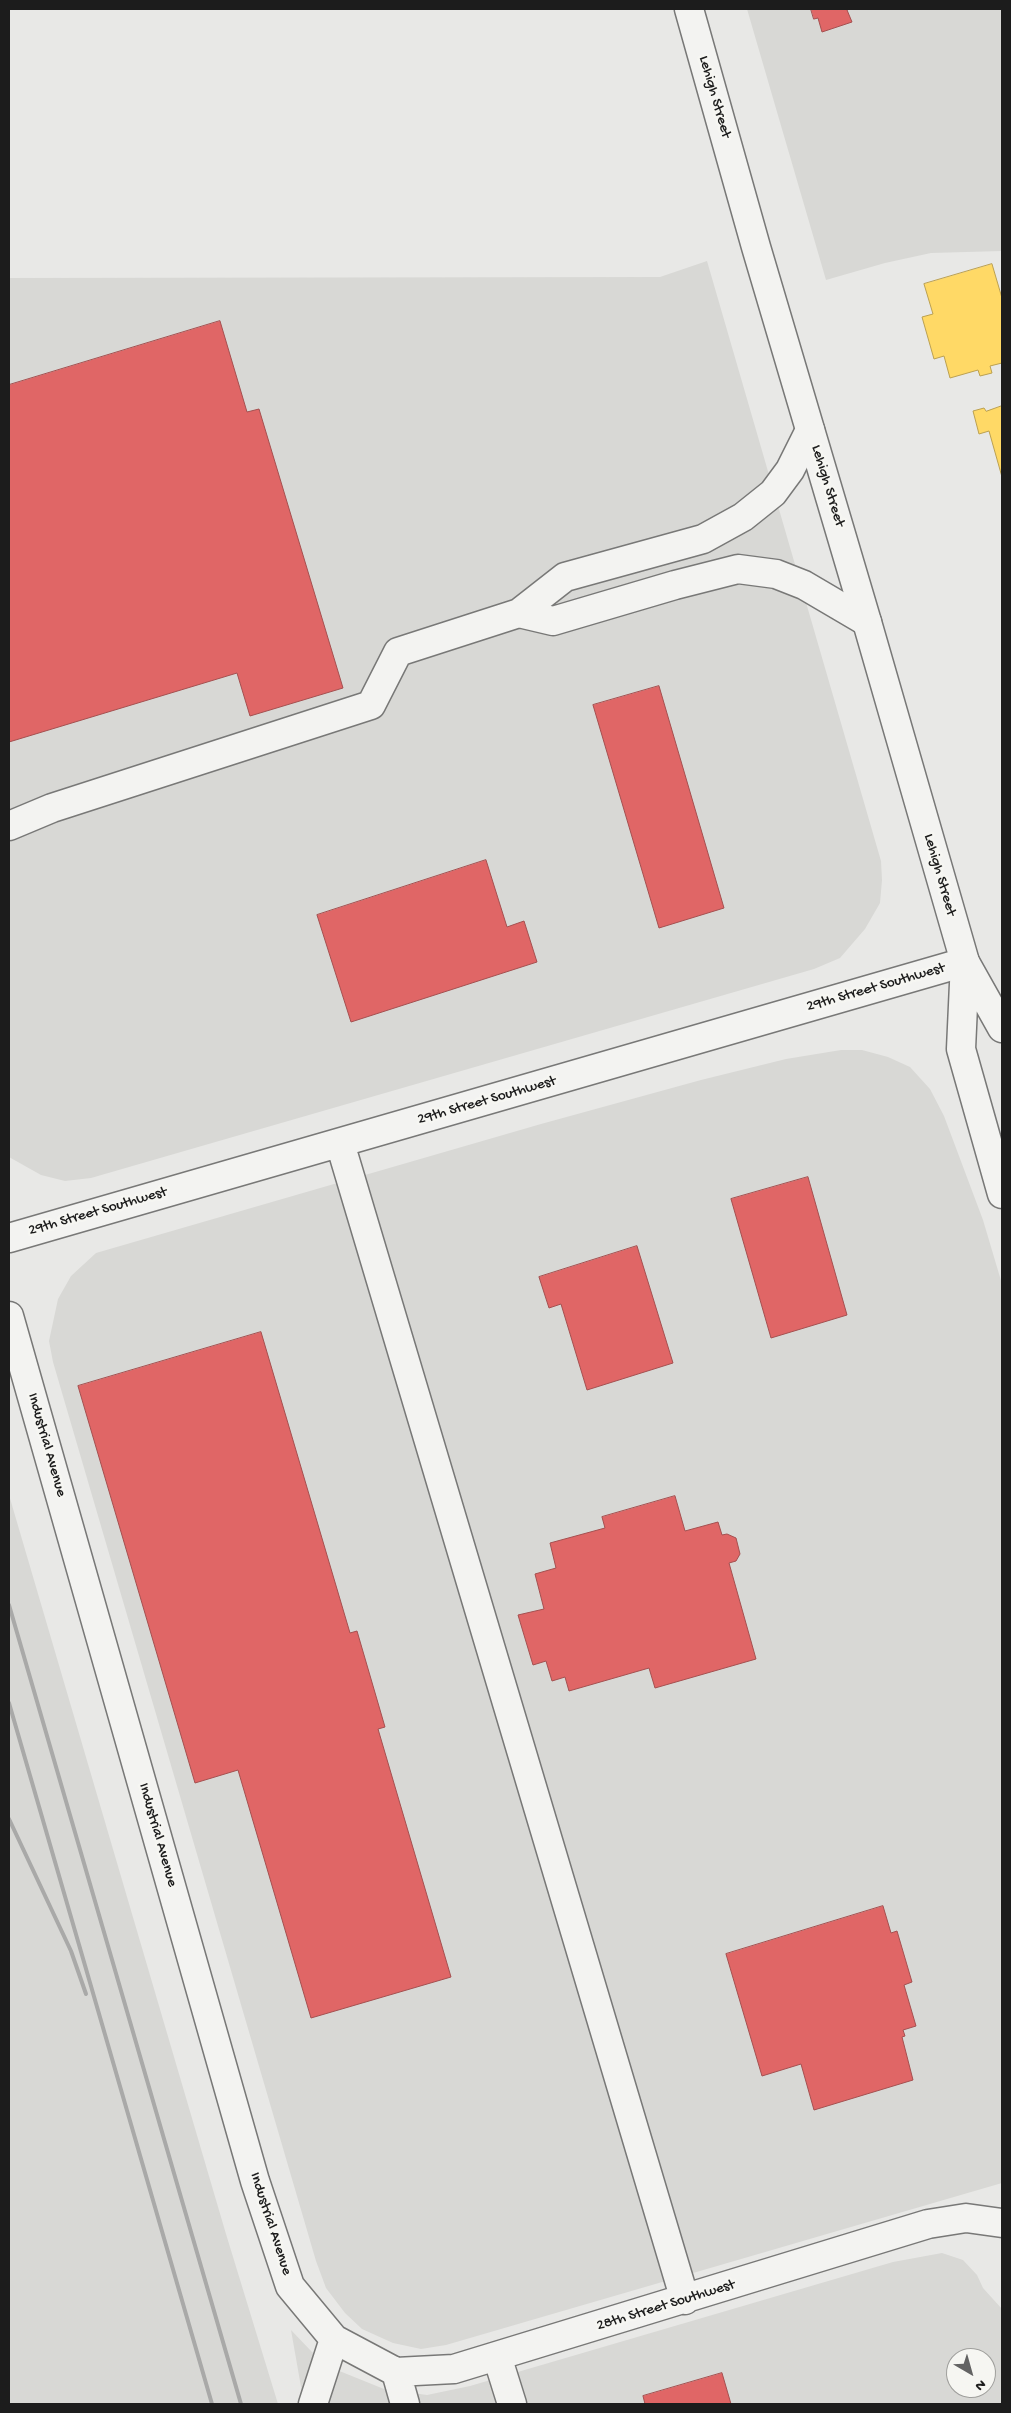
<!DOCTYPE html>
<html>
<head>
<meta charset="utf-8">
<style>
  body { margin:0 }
  #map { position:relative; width:1011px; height:2413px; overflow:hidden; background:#e8e8e6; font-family:"Gochi Hand",sans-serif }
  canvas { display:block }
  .frame { position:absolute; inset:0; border:10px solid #1c1c1c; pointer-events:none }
  .north { position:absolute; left:946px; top:2348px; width:50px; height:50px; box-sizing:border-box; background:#f6f6f2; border:1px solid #9f9f9c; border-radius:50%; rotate:142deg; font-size:14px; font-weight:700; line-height:20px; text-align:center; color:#1c1c1c }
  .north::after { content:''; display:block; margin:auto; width:18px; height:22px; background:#636363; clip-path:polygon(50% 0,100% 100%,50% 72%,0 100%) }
</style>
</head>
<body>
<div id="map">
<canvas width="1011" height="2413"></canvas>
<div class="frame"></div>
<div class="north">N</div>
</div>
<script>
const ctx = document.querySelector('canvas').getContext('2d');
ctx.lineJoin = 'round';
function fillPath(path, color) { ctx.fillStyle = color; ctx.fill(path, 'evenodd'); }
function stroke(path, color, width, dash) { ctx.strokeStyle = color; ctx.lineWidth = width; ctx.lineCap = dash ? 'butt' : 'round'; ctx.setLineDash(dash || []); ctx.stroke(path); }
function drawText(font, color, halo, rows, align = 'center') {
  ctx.font = font + ' "Gochi Hand",sans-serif'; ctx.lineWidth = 5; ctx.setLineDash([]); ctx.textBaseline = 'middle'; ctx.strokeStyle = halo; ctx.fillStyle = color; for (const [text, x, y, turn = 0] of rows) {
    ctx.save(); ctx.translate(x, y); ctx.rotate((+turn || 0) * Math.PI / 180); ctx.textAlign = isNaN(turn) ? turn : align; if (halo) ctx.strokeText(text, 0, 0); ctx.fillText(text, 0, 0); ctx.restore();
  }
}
const built = new Path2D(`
  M747 9H1002V251L931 253 885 263 826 280Z
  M707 261 881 861 882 880 880 903 865 929 840 958 814 969 91 1178 65 1181 41 1175 9 1157V278L660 277Z
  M841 1050H862L888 1057 910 1067 930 1089 944 1116 983 1220 1002 1284V2183L446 2345 421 2349 393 2343 362 2329 345 2313 326 2288 316 2261 53 1362 49 1341 58 1299 71 1276 96 1253 541 1124 701 1080 786 1059Z
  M9 1495 226 2234 278 2404H9Z
  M942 2253 963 2260 977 2275 983 2288 1002 2309V2404H304L291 2330 312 2352 332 2368 384 2389 427 2395 470 2386 893 2262ZM956 2358H986V2388H956Z`);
const homes = new Path2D(`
  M992 264 1002 298V363L990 366 992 373 980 376 978 370 950 378 944 356 934 359 922 317 933 314 924 284Z
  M1002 406V477L989 431 979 434 973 411 984 408 986 411Z`);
const shops = new Path2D(`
  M811 9H850L847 10 852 22 822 32 818 18 814 19Z
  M220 321 247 412 259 409 343 688 250 716 237 673 9 742V385Z
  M659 686 724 908 659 928 593 705Z
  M486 860 507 927 524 921 537 962 351 1022 317 915Z
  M808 1177 847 1315 771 1338 731 1199Z
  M637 1246 673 1363 587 1390 561 1304 549 1308 539 1277Z
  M261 1332 350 1633 357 1631 385 1727 378 1729 451 1977 311 2018 238 1770 195 1783 78 1386Z
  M675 1496 685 1531 718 1522 722 1535 727 1534 736 1538 740 1554 736 1561 729 1563 756 1659 655 1688 649 1668 569 1691 565 1677 552 1681 546 1661 533 1665 518 1615 544 1609 535 1574 556 1568 550 1543 605 1528 602 1517Z
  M883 1906 891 1933 897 1931 912 1982 904 1985 916 2026 903 2030 905 2036 902 2037 913 2080 814 2110 801 2064 762 2076 726 1954Z
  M722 2373 731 2404H645L643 2396Z`);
const minor = new Path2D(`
  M519 613 553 621 675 585 738 569 776 574 804 585 867 622
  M9 826 52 808 371 705 398 652 519 613 565 577 703 539 743 517 773 493 790 470 810 430
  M340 1143 685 2300
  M9 1238 965 962
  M9 1316 255 2181 290 2286 334 2339 396 2372 454 2369 928 2224 966 2218 1002 2223
  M497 2356 512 2404
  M396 2372 405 2404
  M313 2404 334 2339`);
const highway = new Path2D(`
  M689 9 756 247 867 622 965 962 1002 1028
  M965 962 961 1049 1002 1194`);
const rail = new Path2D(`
  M9 1605 241 2404
  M9 1703 212 2404
  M9 1819 71 1951 86 1994`);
const streetNames = [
  ["Lehigh Street",714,97,74],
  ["Lehigh Street",827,486,73],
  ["Lehigh Street",939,875,74],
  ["29th Street Southwest",876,988,-16],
  ["29th Street Southwest",487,1101,-16],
  ["29th Street Southwest",98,1212,-16],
  ["Industrial Avenue",46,1445,74],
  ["Industrial Avenue",157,1835,74],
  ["Industrial Avenue",270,2224,72],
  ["28th Street Southwest",666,2306,-17]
];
fillPath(built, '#d8d8d5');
fillPath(homes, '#ffd966');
stroke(homes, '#bba050', 1);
fillPath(shops, '#e06666');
stroke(shops, '#a55050', 1);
stroke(minor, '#787877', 31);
stroke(highway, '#787877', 31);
stroke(minor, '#f3f3f1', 28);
stroke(highway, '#f3f3f1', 28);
stroke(rail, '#a9a9a8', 4);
drawText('15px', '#1c1c1c', '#f6f6f2', streetNames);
</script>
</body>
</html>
